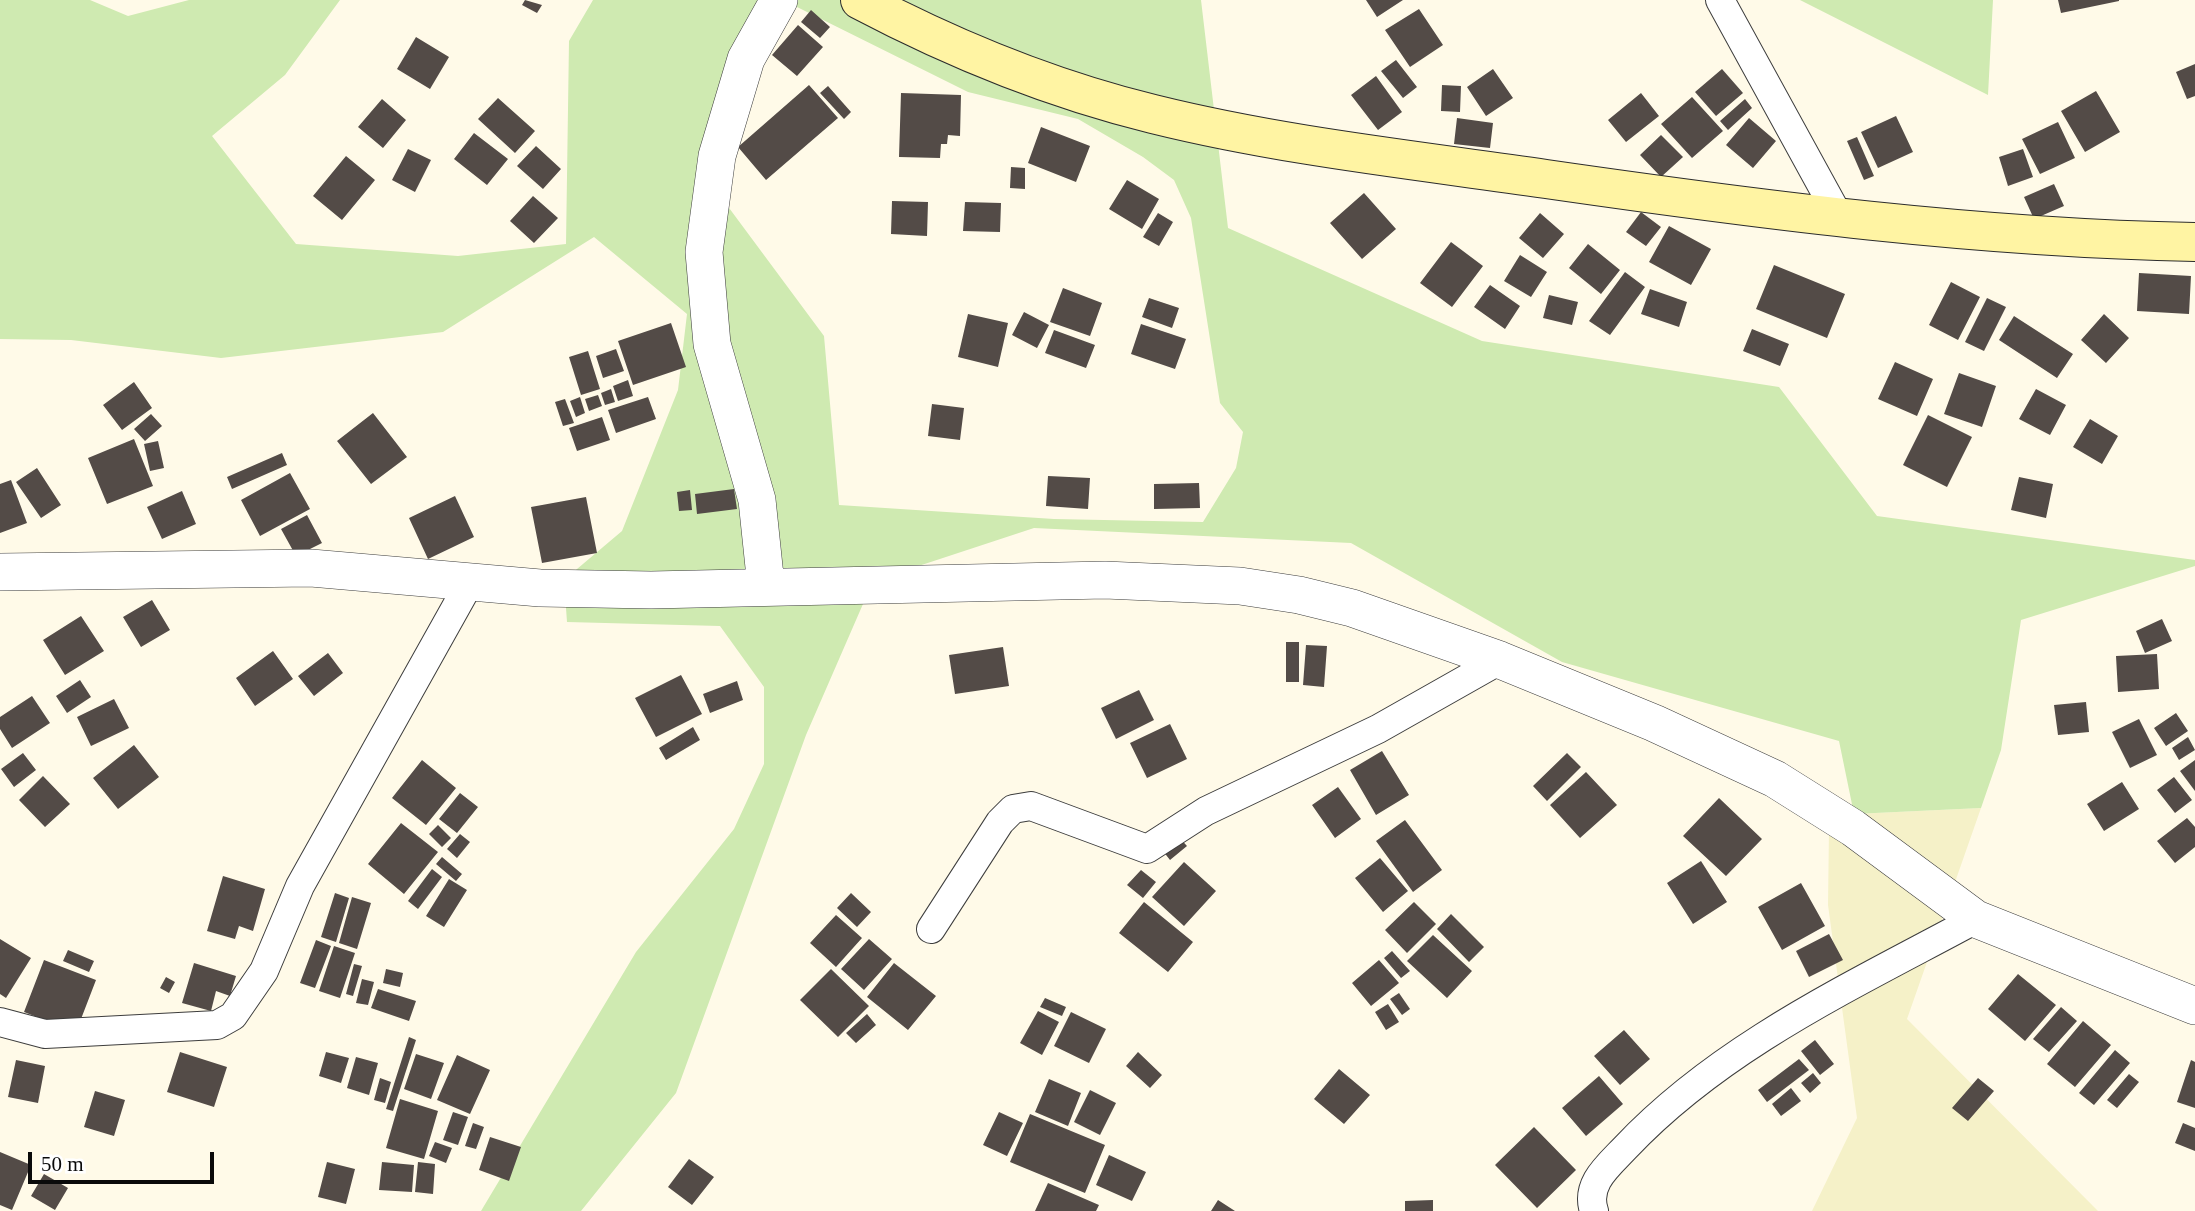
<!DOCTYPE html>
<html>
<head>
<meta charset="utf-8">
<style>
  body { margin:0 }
  #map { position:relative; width:2195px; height:1211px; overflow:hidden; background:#fffae8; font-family:Georgia,serif }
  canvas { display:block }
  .scale { position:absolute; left:28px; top:1152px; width:186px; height:32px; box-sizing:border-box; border:4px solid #0a0a0a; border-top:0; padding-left:9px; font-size:21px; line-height:24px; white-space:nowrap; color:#0a0a0a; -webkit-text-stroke:5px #fff; paint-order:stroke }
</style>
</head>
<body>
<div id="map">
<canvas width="2195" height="1211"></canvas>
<div class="scale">50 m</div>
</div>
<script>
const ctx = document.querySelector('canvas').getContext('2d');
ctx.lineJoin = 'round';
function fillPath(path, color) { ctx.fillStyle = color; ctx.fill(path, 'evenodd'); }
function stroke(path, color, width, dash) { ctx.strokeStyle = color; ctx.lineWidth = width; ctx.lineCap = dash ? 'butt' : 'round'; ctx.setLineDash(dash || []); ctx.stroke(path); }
const farmland = new Path2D(`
  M1981 808 1907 1019 2098 1211H1812L1857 1118 1828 905 1829 829 1854 814Z`);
const green = new Path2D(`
  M0 0H90L128 16 189 0H340L285 75 212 136 296 244 458 256 566 244 569 41 593 0H1201L1228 228 1482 341 1779 387 1877 516 2195 560V566L2021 620 2001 750 1981 808 1854 814 1839 741 1562 662 1351 543 1034 528 873 581 806 735 676 1093 581 1211H481L636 952 734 829 764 764V687L720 626 567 622 564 580 622 531 678 390 687 314 594 237 443 332 221 358 71 340 0 339ZM797 7 968 92 1078 119 1143 157 1174 180 1191 218 1220 403 1243 432 1236 468 1203 522 1054 519 839 505 824 336 715 189 762 19Z
  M1800 0H1993L1988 95Z`);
const building = new Path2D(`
  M525 0 542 5 537 13 522 5Z
  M1366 0H1403L1377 17Z
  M2058 0H2119V1L2061 13Z
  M1419 9 1443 45 1410 67 1385 30Z
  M811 10 830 27 820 38 801 22Z
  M798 25 823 47 797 76 772 55Z
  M416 37 449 57 430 89 397 69Z
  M1396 60 1417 87 1403 98 1381 71Z
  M2195 64V96L2187 99 2176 72Z
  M1493 69 1513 98 1486 116 1467 87Z
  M1722 69 1743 93 1716 116 1695 92Z
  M1376 76 1402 112 1378 130 1351 95Z
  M809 85 838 118 766 180 738 147Z
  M1442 85 1461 86 1460 112 1441 111Z
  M828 86 851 112 844 119 820 93Z
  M2096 91 2120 132 2085 152 2061 111Z
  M901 93 961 95 960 136 948 135 947 144H941L940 158 899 157Z
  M1641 93 1659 116 1626 142 1608 120Z
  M1692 97 1723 131 1692 158 1661 124Z
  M498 98 535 131 515 153 478 119Z
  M382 99 406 120 383 148 358 127Z
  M1745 99 1752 108 1728 130 1720 121Z
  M1896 116 1913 152 1878 168 1861 132Z
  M1457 118 1493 123 1490 148 1454 144Z
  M1749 118 1776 141 1753 168 1726 145Z
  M2058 122 2075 158 2040 174 2022 139Z
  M1041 127 1090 146 1076 182 1028 163Z
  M474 133 508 159 487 185 454 159Z
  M1661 135 1683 157 1661 177 1640 155Z
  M1857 137 1874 176 1864 180 1847 141Z
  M536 146 561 169 543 189 517 166Z
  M408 149 431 160 415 192 392 180Z
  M2023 149 2033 177 2008 186 1999 157Z
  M346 156 375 180 342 220 313 196Z
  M1011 167 1025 168V189L1010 188Z
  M1127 180 1159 199 1142 229 1109 209Z
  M2054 184 2064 206 2034 219 2024 197Z
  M1364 193 1396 229 1362 259 1330 223Z
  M533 196 558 218 534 243 510 221Z
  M892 201 928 202 927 236 891 234Z
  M965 202 1001 203 1000 232 963 231Z
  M1641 212 1661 227 1646 246 1626 232Z
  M1158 213 1173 222 1159 246 1143 237Z
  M1540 213 1564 234 1543 258 1519 238Z
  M1669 226 1711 249 1691 285 1649 262Z
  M1451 242 1483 266 1452 307 1420 283Z
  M1588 244 1620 270 1601 294 1569 268Z
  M1520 255 1547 272 1531 297 1504 281Z
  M1774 265 1845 294 1827 338 1756 309Z
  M1625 272 1645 287 1610 335 1589 321Z
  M2139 273 2191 276 2189 314 2137 311Z
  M1951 282 1980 297 1958 340 1929 325Z
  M1490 285 1520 306 1505 329 1474 307Z
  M1063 288 1102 303 1090 336 1050 322Z
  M1650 289 1687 302 1679 327 1641 314Z
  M1549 295 1578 302 1572 325 1543 318Z
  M1149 298 1179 308 1172 328 1142 317Z
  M1987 298 2006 307 1984 351 1965 342Z
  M1024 312 1049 325 1037 348 1012 335Z
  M968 314 1008 323 998 367 958 357Z
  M2104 314 2129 338 2106 363 2081 340Z
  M2014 316 2073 354 2057 378 1999 340Z
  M671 323 686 367 633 385 618 341Z
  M1141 324 1186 339 1175 369 1131 354Z
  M1752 329 1789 344 1780 366 1743 351Z
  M1054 330 1095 345 1086 368 1045 353Z
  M616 349 624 371 603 378 596 356Z
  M588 351 600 389 581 395 569 357Z
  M1895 362 1933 379 1917 416 1878 399Z
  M1959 373 1996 386 1982 427 1944 414Z
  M628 380 633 396 618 401 613 386Z
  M134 382 152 408 122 430 103 405Z
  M611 389 615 402 605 405 601 393Z
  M2036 389 2066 405 2050 435 2019 419Z
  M598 395 602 406 589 411 585 399Z
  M580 397 585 413 576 417 570 401Z
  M648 397 656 419 616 433 608 410Z
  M565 399 574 423 563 426 555 402Z
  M932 404 964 408 960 440 928 436Z
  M373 413 407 457 371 484 337 441Z
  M151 414 162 426 145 441 134 429Z
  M1928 415 1972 437 1947 487 1903 465Z
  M602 417 610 440 577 451 569 428Z
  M2090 419 2118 436 2102 464 2073 447Z
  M134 439 153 486 107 504 88 458Z
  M158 441 164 468 150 471 144 444Z
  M282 453 287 465 232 489 227 477Z
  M37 468 61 505 41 518 16 482Z
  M290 473 310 509 260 536 241 500Z
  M1048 476 1090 478 1088 509 1046 506Z
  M2019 477 2053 484 2046 518 2011 510Z
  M11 480 27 523 0 533V484Z
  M1199 483 1200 508 1154 509V484Z
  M734 489 737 509 697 514 695 494Z
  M690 490 692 510 679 511 677 492Z
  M182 491 196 524 162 539 147 507Z
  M455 496 474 537 428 559 409 518Z
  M586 497 597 553 542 563 531 507Z
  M307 515 322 543 296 556 281 529Z
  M152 600 170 630 141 647 123 617Z
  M81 616 104 651 65 675 43 640Z
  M2162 619 2172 641 2145 653 2136 631Z
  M1286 642H1299V682H1286Z
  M1306 645 1327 646 1324 687 1303 685Z
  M1003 647 1009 686 955 694 949 655Z
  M273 651 293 679 255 706 236 678Z
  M328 653 343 673 314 696 298 676Z
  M2157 654 2159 689 2118 692 2116 656Z
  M681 675 702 714 656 737 635 698Z
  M80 680 91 697 67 713 56 696Z
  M737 681 743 700 710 713 703 694Z
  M1139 690 1154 720 1116 739 1101 708Z
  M32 696 50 723 12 748 0 729V717Z
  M114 699 129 728 91 746 77 717Z
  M2086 702 2089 732 2058 735 2054 705Z
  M2176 713 2188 731 2166 746 2154 728Z
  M2139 719 2157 755 2130 768 2112 732Z
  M1170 724 1187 759 1147 778 1130 743Z
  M693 727 700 740 666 760 659 748Z
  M2188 737 2195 750 2179 760 2172 748Z
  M134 745 159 777 118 809 93 778Z
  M1382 751 1409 795 1376 815 1350 770Z
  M23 753 36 770 14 787 1 769Z
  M1567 753 1581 767 1547 801 1533 786Z
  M422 760 456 788 426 825 392 798Z
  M2195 760V791L2180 771Z
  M1586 772 1617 805 1580 838 1550 805Z
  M43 776 70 804 45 827 19 800Z
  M2174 777 2192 800 2175 813 2157 790Z
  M2122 782 2139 809 2104 831 2087 804Z
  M1338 787 1361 819 1335 838 1312 805Z
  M460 793 478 807 457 833 439 819Z
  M1719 798 1762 839 1726 876 1683 836Z
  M2187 818 2195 827V847L2175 863 2157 841Z
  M1405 820 1442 870 1413 892 1376 841Z
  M401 823 438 852 404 894 368 864Z
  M438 825 451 838 442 847 429 834Z
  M1175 833 1187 846 1170 860 1159 846Z
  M460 834 470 842 457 858 447 849Z
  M442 857 462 874 456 881 436 864Z
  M1380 858 1408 891 1383 912 1355 878Z
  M1701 861 1727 902 1693 924 1667 883Z
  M1184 862 1216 891 1184 926 1152 897Z
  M432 869 442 877 418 909 408 901Z
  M1141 870 1156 882 1143 898 1127 885Z
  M223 876 265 889 253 931 239 926 235 939 207 931Z
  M449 879 467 890 444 927 426 916Z
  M1801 883 1825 926 1782 950 1758 907Z
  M335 893 349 898 336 942 321 937Z
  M851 893 871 912 857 927 837 908Z
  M352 897 371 903 357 949 339 943Z
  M1144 902 1193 942 1168 972 1119 933Z
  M1414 902 1436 924 1407 953 1385 930Z
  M1451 914 1484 947 1469 962 1437 929Z
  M836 915 862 938 836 967 810 943Z
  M1829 934 1843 960 1809 977 1796 951Z
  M1433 935 1472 971 1447 998 1407 961Z
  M0 939 31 958 6 998 0 994Z
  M869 939 892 959 864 990 841 969Z
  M316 940 331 946 315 988 300 983Z
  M334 946 355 953 340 998 319 991Z
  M68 950 94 961 89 972 63 961Z
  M1392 951 1410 971 1401 978 1384 958Z
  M44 960 96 980 76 1032 24 1012Z
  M1379 960 1399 983 1371 1006 1352 983Z
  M194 963 236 976 230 996 216 991 211 1011 182 1003Z
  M894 963 936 996 908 1030 867 997Z
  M354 964 362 966 353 996 346 994Z
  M386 969 403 973 400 987 383 983Z
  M831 969 869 1006 838 1037 800 1000Z
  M2018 974 2056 1005 2025 1041 1988 1009Z
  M166 977 175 982 169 993 160 988Z
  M362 979 374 982 368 1005 356 1003Z
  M378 989 416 1001 409 1021 371 1008Z
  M1399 993 1410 1009 1402 1015 1390 999Z
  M1045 998 1066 1007 1062 1016 1040 1007Z
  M1388 1004 1399 1022 1386 1030 1375 1012Z
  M2061 1007 2077 1021 2049 1052 2033 1039Z
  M1038 1011 1059 1022 1042 1055 1020 1043Z
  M1071 1012 1106 1029 1089 1063 1054 1046Z
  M867 1014 876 1025 856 1043 846 1033Z
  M2083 1021 2111 1045 2075 1087 2047 1064Z
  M1624 1030 1650 1059 1620 1085 1594 1056Z
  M409 1037 416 1040 393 1111 386 1109Z
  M1815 1040 1834 1064 1820 1075 1801 1051Z
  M2115 1050 2130 1063 2094 1105 2079 1093Z
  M180 1052 227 1067 214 1107 167 1092Z
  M326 1052 349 1058 341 1083 319 1076Z
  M1138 1052 1162 1075 1150 1088 1126 1066Z
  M416 1054 444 1063 431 1099 404 1089Z
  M457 1055 490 1070 470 1114 437 1100Z
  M356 1057 378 1063 369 1095 347 1088Z
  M1799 1059 1809 1070 1767 1102 1758 1090Z
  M16 1060 45 1066 38 1103 8 1097Z
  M2191 1060 2195 1062V1108L2177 1102Z
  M1339 1069 1370 1095 1344 1124 1314 1099Z
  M1813 1073 1821 1083 1810 1093 1801 1083Z
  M2129 1074 2139 1082 2117 1108 2107 1100Z
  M1599 1076 1623 1104 1586 1136 1562 1108Z
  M380 1078 391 1082 385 1103 374 1100Z
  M1978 1078 1994 1091 1968 1121 1952 1108Z
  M1049 1079 1081 1093 1068 1126 1035 1112Z
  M1791 1088 1801 1101 1781 1116 1772 1104Z
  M1090 1090 1116 1103 1100 1135 1074 1122Z
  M95 1091 125 1100 114 1136 84 1127Z
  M400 1099 438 1111 424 1159 386 1148Z
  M453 1112 468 1117 458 1145 443 1140Z
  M999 1112 1023 1123 1007 1156 983 1145Z
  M1030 1114 1105 1145 1085 1193 1010 1162Z
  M473 1123 484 1127 476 1149 465 1146Z
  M2183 1123 2195 1128V1151L2175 1143Z
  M1534 1127 1576 1170 1537 1208 1495 1165Z
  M490 1137 521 1147 509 1181 479 1170Z
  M435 1142 452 1148 446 1163 429 1156Z
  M0 1152 31 1165 12 1210 0 1205Z
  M1109 1155 1146 1172 1132 1201 1096 1185Z
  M689 1159 714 1177 692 1205 668 1187Z
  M327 1162 355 1169 346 1204 318 1197Z
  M382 1162 414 1165 412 1192 379 1190Z
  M418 1162 435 1164 433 1194 415 1192Z
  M44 1174 68 1188 55 1210 31 1196Z
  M1048 1183 1099 1205 1096 1211H1035Z
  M1218 1200 1235 1211H1211Z
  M1433 1200V1211H1405V1201Z`);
const minor = new Path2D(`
  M1720 0 1839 217
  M931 929 1000 822 1013 809 1031 806 1147 849 1206 811 1378 729 1500 660
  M0 1022 45 1034 217 1025 233 1016 264 971 300 886 470 582
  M1594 1211C1585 1184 1608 1166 1625 1148 1721 1046 1854 985 1976 919`);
const tertiary = new Path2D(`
  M0 572 311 568 540 588 651 590 1105 580 1240 586 1299 595 1352 608 1500 660 1654 723 1775 779 1853 828 1976 919 2195 1006
  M766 586 757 500 712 344 704 252 717 156 746 59 779 0`);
const secondary = new Path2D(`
  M860 0C953 49 1051 89 1153 114 1282 146 1415 160 1546 179 1761 210 1978 238 2195 242`);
fillPath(farmland, '#f5f1c8');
fillPath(green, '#cfeab1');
fillPath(building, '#534b47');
stroke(minor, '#3d3d3d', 30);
stroke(tertiary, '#3d3d3d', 38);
stroke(secondary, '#2c2c2c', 40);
stroke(minor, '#fff', 28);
stroke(tertiary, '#fff', 37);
stroke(secondary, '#fff4a3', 38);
</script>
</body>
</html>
